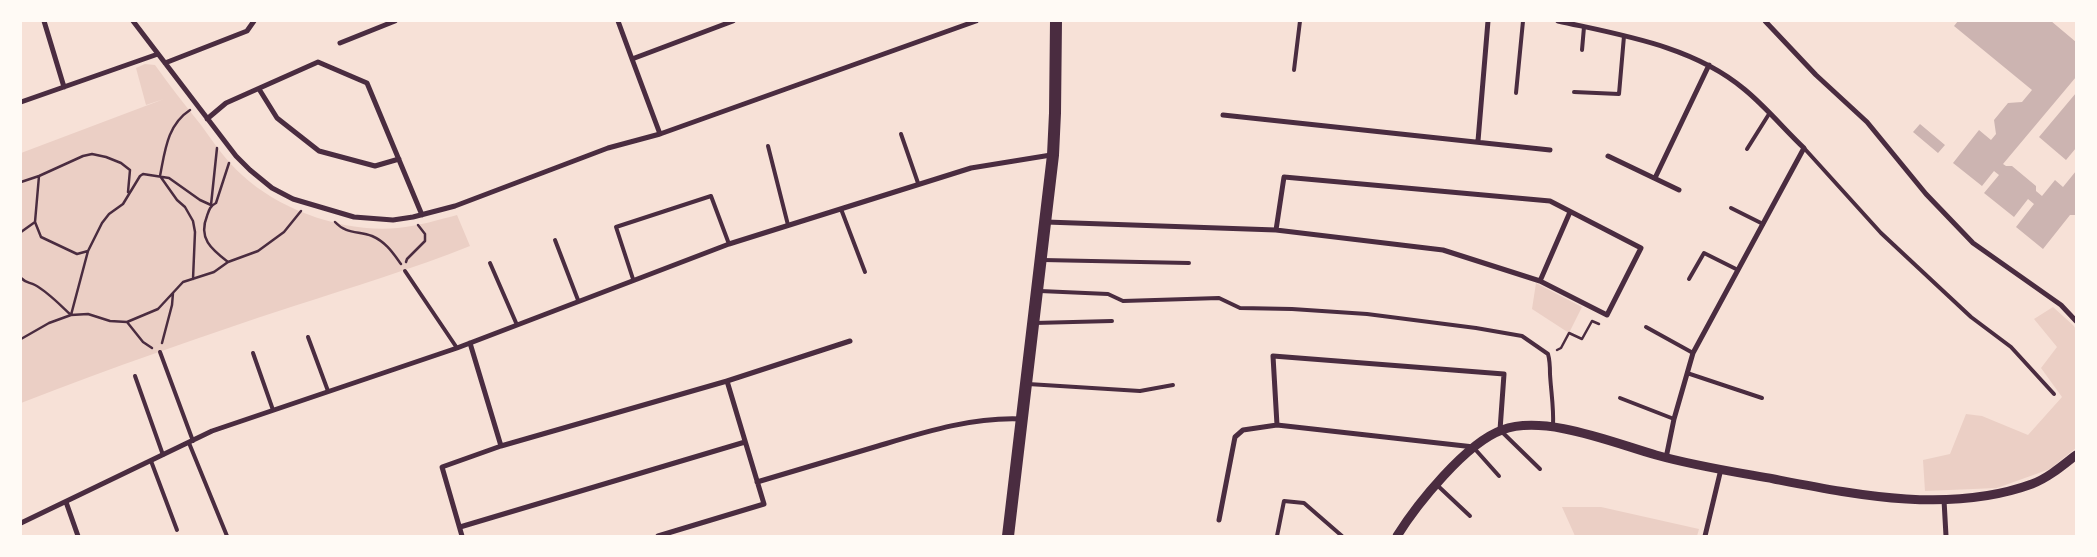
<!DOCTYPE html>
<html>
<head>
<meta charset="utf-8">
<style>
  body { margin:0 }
  #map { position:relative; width:2097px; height:557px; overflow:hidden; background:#f7e1d7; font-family:Ubuntu,sans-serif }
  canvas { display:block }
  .frame { position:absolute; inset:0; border:22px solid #fffaf5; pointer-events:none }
</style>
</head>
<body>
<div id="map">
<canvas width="2097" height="557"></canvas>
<div class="frame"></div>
</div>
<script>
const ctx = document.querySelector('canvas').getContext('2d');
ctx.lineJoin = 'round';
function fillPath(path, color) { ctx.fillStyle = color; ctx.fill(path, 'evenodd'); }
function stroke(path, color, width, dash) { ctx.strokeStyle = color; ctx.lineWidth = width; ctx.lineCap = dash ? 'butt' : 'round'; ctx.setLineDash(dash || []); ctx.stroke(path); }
const green = new Path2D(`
  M145 64 155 65C170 86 185 105 201 125 214 143 226 161 242 175 281 211 345 233 398 228 418 226 438 220 457 215L470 246C412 269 353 287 294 306 202 336 111 368 21 403V153L164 99 146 105 136 68Z
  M1536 283 1582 307 1569 333 1532 309Z
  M2053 307 2074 326 2076 330V448L2050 469 1997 488 1925 491 1923 460 1950 454 1966 414 1982 416 2028 435 2062 397 2041 368 2057 347 2034 319Z
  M1562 507H1601L1699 529 1697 536H1575Z`);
const building = new Path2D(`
  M1958 21H2051L2076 42V77L2003 164 2006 166H2012L2036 186V191L2042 196 2055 180 2063 187 2076 171V215H2070L2043 249 2016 227 2034 204 2028 199 2014 217 1984 193 1999 175 1994 171 1982 186 1953 163 1979 130 1991 140 1996 134 1994 120 2008 103 2022 102 2032 90 1954 26Z
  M2076 93V148L2066 160 2039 137Z
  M1920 124 1945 145 1938 153 1913 132Z`);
const path = new Path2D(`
  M190 110C167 125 165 151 160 176L177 200 185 207 193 221 195 232 193 279
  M39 176 35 222 41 237 77 254 88 251
  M21 182 39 176 83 156 92 154 106 157 121 163 130 170 128 192
  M335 222C346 234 358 231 372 236 386 242 393 253 401 264
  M21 232 35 222
  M228 262C211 249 198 238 207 216 209 210 210 206 216 203L229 163
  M406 262 407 259 425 241V234L418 225
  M21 278C26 283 29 282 35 285 48 292 60 305 71 315L88 251 102 223 109 214 123 204 140 176 143 174 169 178 200 200 211 205 217 148
  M127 322 143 342 152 348
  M21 339 49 323 71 315 88 314 110 321 127 322 158 309 183 282 214 272 228 262 258 251 284 232 301 211
  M162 343 172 305 173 293
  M1557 350 1561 348 1569 333 1582 339 1592 321 1599 324`);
const service = new Path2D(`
  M1582 50 1584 27
  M1294 70 1300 21
  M1574 92 1619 94 1624 36
  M1516 93 1523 21
  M901 134 918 183
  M768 146 788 225
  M1804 148 1881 233 1971 317 2011 347 2054 394
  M1747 149 1769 114
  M1731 208 1763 224
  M841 209 865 272
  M555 240 578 300
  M1043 260 1189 263
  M490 263 517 325
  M405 271 457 348
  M633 279 616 227 711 196 729 244
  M1689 279 1704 253 1738 270
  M1040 291 1108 294 1123 301 1219 298 1240 308 1292 309 1367 314 1476 328 1522 336 1548 354C1550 361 1550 367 1550 374 1551 392 1554 408 1553 426
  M1034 323 1112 321
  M1646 327 1693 353
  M308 337 328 391
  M160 352 193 441
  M253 353 273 410
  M1687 373 1762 398
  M135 376 163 455
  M1028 384 1140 391 1173 385
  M1620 398 1674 419
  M1501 431 1540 469
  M189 443 227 536
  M1474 448 1499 476
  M151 461 177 530
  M1437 485 1470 516
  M1277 536 1284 501 1304 503 1342 536`);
const minor = new Path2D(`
  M44 21 64 87
  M133 21 236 156 250 170 272 188 293 199 354 217 393 220 413 217 455 206 608 148 660 134 976 21
  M618 21 632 59
  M1558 21C1621 35 1693 46 1744 89 1765 106 1784 129 1804 148L1693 353 1674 419 1666 458
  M1765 21 1816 75 1867 122 1926 194 1973 243 2061 305 2076 321
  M340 43 395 21
  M165 63 247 31 254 21
  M259 89 277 118 319 151 375 166 399 159
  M21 102 158 54
  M1223 115 1550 150
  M207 119 226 103 318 62 367 83 422 215
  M660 134 632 59 733 21
  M1478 141 1488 21
  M1608 156 1679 190
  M1655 178 1709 65
  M1046 222 1276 230 1443 250 1540 281 1607 315 1641 248 1550 201 1284 177 1276 230
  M1540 281 1570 212
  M470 343 501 446
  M727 381 850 341
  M1474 447 1277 425 1273 356 1504 374 1500 430
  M757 482C798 470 838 458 878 446 925 432 972 417 1021 419
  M1944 500 1946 536
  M66 502 78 536
  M1219 520 1235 437 1243 430 1277 425
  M21 523 212 431 457 348 729 244 971 168 1051 155
  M460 527 745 442
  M462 536 442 467 501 446 727 381 764 504 658 536
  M1705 536 1721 469`);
const tertiary = new Path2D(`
  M1397 536C1417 504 1466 443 1502 430 1544 414 1614 443 1656 455 1695 466 1735 472 1774 479 1857 495 1950 514 2032 484 2048 478 2062 466 2076 455`);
const primary = new Path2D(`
  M1008 536 1053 155 1055 113 1056 21`);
fillPath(green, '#ebcfc5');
fillPath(building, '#ccb4b1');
stroke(path, '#4a2c40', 2.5);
stroke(service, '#4a2c40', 4);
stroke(minor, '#4a2c40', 5);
stroke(tertiary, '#4a2c40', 9);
stroke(primary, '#4a2c40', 12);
</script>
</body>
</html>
